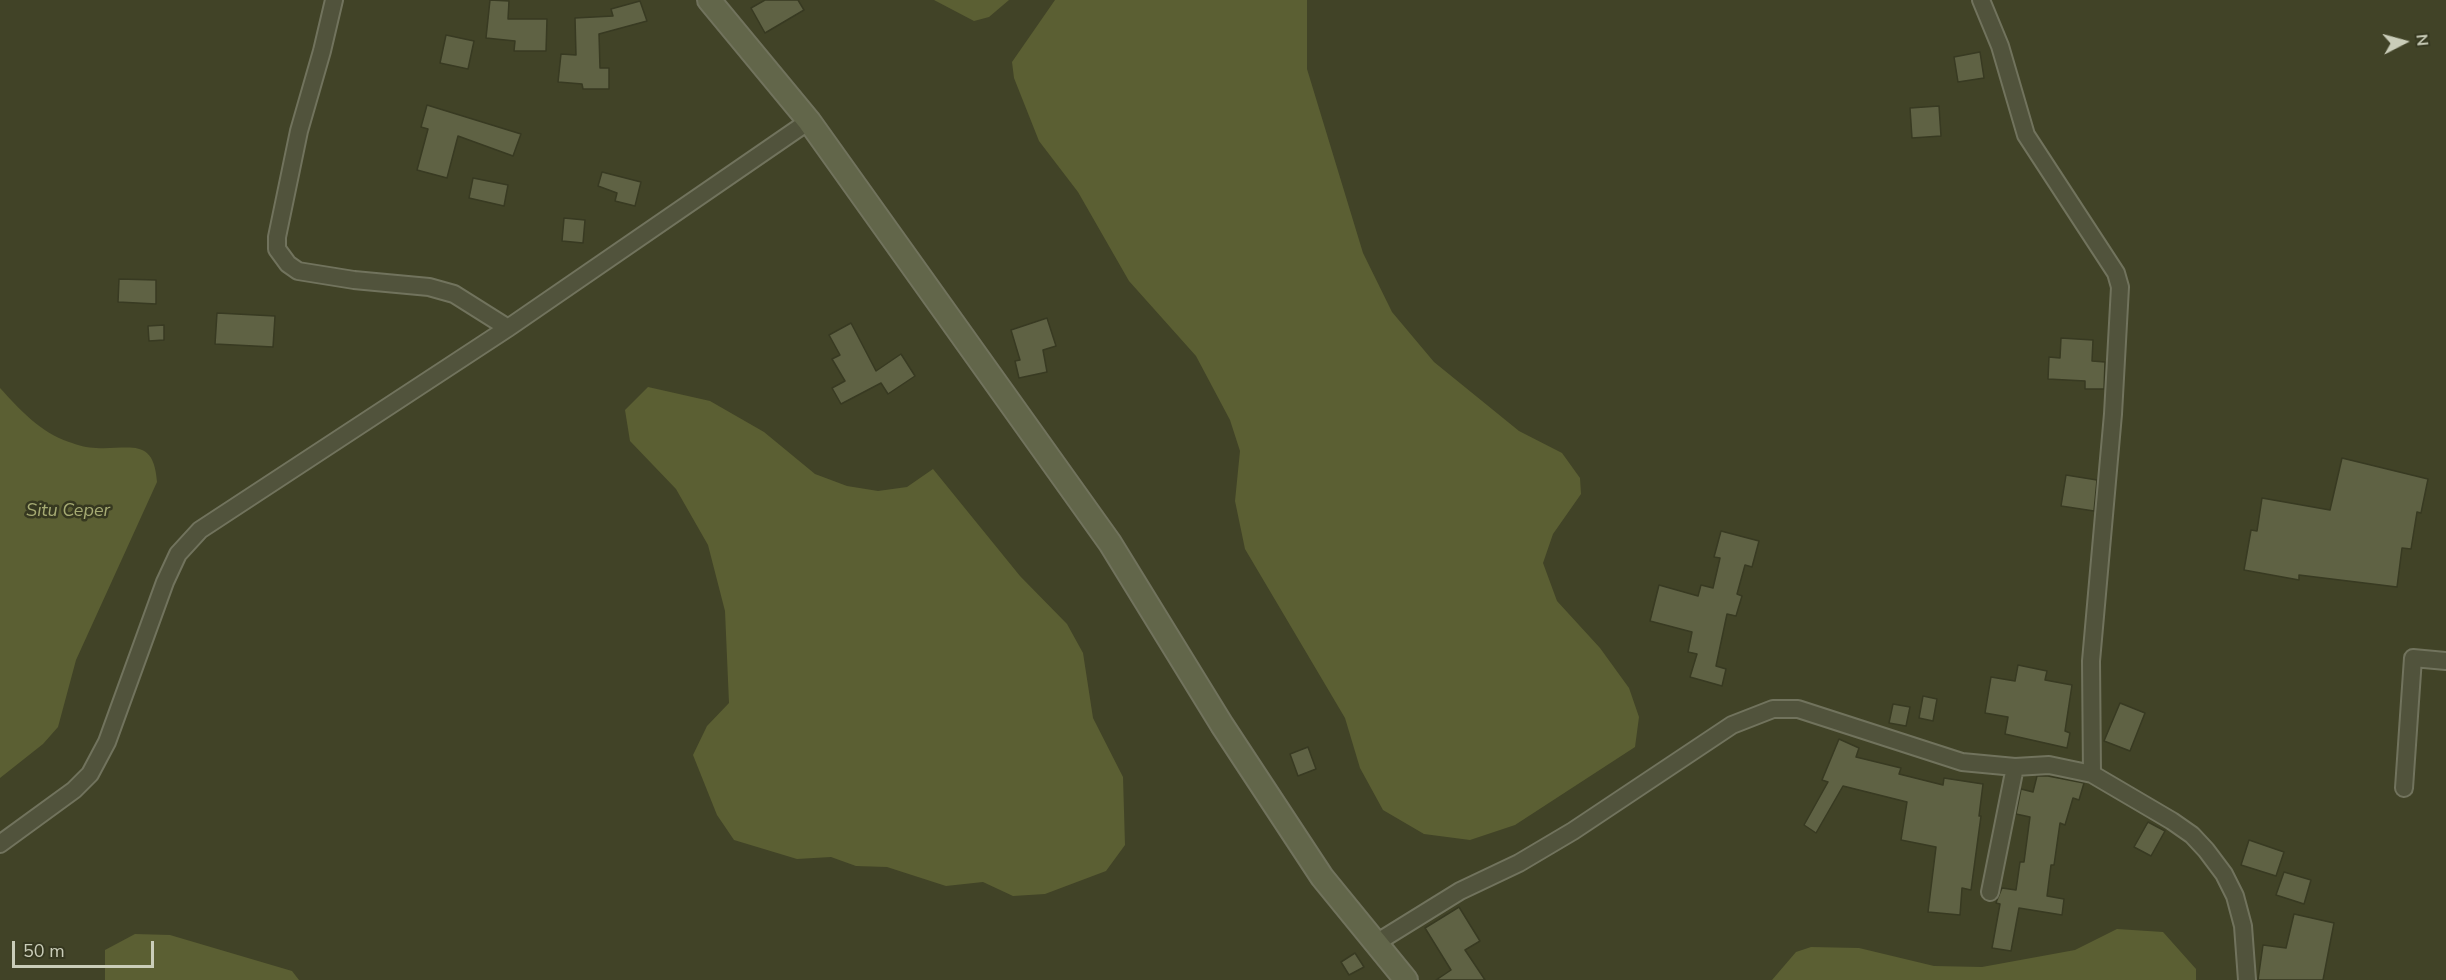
<!DOCTYPE html>
<html>
<head>
<meta charset="utf-8">
<style>
  body { margin:0 }
  #map { position:relative; width:2446px; height:980px; overflow:hidden; background:#414327; font-family:"Nunito Sans",sans-serif }
  canvas { display:block }
  .north { position:absolute; left:2374px; top:12px; width:60px; height:60px; -webkit-text-stroke:4px #363820; paint-order:stroke; rotate:84deg; font-size:16px; font-weight:700; line-height:24px; text-align:center; color:#cacdb9 }
  .north::after { content:''; display:block; margin:auto; width:21px; height:27px; background:#cacdb9; clip-path:polygon(50% 0,100% 100%,50% 72%,0 100%) }
  .scale { position:absolute; left:12px; top:941px; width:142px; height:27px; box-sizing:border-box; border:3px solid #cacdb9; border-top:0; padding-left:8px; font-size:18px; line-height:21px; white-space:nowrap; color:#cacdb9; -webkit-text-stroke:4px #363820; paint-order:stroke }
</style>
</head>
<body>
<div id="map">
<canvas width="2446" height="980"></canvas>
<div class="north">N</div>
<div class="scale">50 m</div>
</div>
<script>
const ctx = document.querySelector('canvas').getContext('2d');
ctx.lineJoin = 'round';
function fillPath(path, color) { ctx.fillStyle = color; ctx.fill(path, 'evenodd'); }
function stroke(path, color, width, dash) { ctx.strokeStyle = color; ctx.lineWidth = width; ctx.lineCap = dash ? 'butt' : 'round'; ctx.setLineDash(dash || []); ctx.stroke(path); }
function drawText(font, color, halo, rows, align = 'center') {
  ctx.font = font + ' "Nunito Sans",sans-serif'; ctx.lineWidth = 5; ctx.setLineDash([]); ctx.textBaseline = 'middle'; ctx.strokeStyle = halo; ctx.fillStyle = color; for (const [text, x, y, turn = 0] of rows) {
    ctx.save(); ctx.translate(x, y); ctx.rotate((+turn || 0) * Math.PI / 180); ctx.textAlign = isNaN(turn) ? turn : align; if (halo) ctx.strokeText(text, 0, 0); ctx.fillText(text, 0, 0); ctx.restore();
  }
}
const water = new Path2D(`
  M934 0H1009L989 17 974 21Z
  M1055 0H1307V69L1363 253 1392 312 1434 362 1519 431 1562 453 1580 478 1581 494 1553 534 1543 563 1557 601 1600 648 1629 688 1639 717 1635 747 1515 825 1470 840 1424 834 1383 810 1360 768 1345 718 1245 549 1235 501 1240 451 1230 420 1196 356 1129 281 1078 192 1039 141 1014 78 1012 62Z
  M648 387 710 401 764 432 815 474 847 486 878 491 907 487 933 469 1020 576 1067 624 1083 653 1093 718 1123 777 1125 845 1106 871 1045 894 1013 896 983 882 946 886 887 867 856 866 831 857 797 859 734 840 717 815 693 755 707 726 729 703 725 611 708 545 676 489 630 441 625 410Z
  M0 388C20 410 40 432 69 442 77 445 88 448 96 448 129 450 154 436 157 482L76 660 58 727 43 744 0 778Z
  M2117 929 2163 932 2196 969V980H1772L1796 952 1811 947 1859 948 1934 966 1982 967 2075 950Z
  M135 934 170 935 292 971 299 980H105V950Z`);
const building = new Path2D(`
  M490 0 509 1 508 19H547L546 51H514L515 41 486 38Z
  M765 0H798L804 10 765 33 751 8Z
  M640 1 647 21 599 34 600 68H609V89H583L582 84 558 82 561 54 576 55 575 18 613 16 611 9Z
  M446 35 474 41 468 69 440 63Z
  M1980 52 1984 78 1958 82 1954 57Z
  M427 105 521 134 513 156 458 136 447 178 417 170 428 129 421 127Z
  M1939 106 1941 136 1912 138 1910 108Z
  M602 172 641 182 635 206 615 201 617 193 598 186Z
  M473 178 508 185 504 206 469 198Z
  M564 218 585 220 583 243 562 241Z
  M119 279 156 280V304L118 302Z
  M217 313 275 316 273 347 215 344Z
  M1047 318 1056 346 1043 350 1047 372 1019 378 1015 361 1020 360 1011 330Z
  M851 323 876 371 901 354 915 376 888 394 881 383 841 404 832 388 845 381 832 359 840 355 829 335Z
  M164 325V340L149 341 148 326Z
  M2061 338 2093 340 2092 361 2105 362 2104 389H2085V381L2048 379 2049 357 2060 358Z
  M2342 458 2428 479 2421 513 2417 512 2411 549 2402 548 2397 587 2299 575V580L2244 570 2251 530 2257 531 2262 498 2330 510Z
  M2066 475 2097 480 2094 511 2061 506Z
  M1721 531 1759 541 1752 567 1745 565 1737 594 1742 596 1736 616 1727 614 1716 666 1726 669 1722 686 1690 677 1697 654 1688 652 1692 632 1650 621 1659 585 1698 596 1701 585 1713 588 1720 558 1714 557Z
  M2018 665 2047 671 2045 680 2072 685 2065 731 2070 733 2067 748 2005 734 2008 717 1985 713 1991 677 2015 681Z
  M1923 696 1937 699 1933 721 1919 718Z
  M2120 703 2145 713 2130 751 2104 741Z
  M1893 704 1910 707 1906 726 1889 723Z
  M1839 739 1859 748 1856 757 1901 768 1899 774 1943 785 1944 778 1983 784 1979 816H1981L1971 890 1962 888 1960 915 1928 912 1936 847 1901 840 1907 802 1843 786 1816 833 1804 825 1828 782 1822 780Z
  M1308 747 1316 769 1298 776 1290 754Z
  M2037 776H2048L2084 783 2079 800 2073 798 2065 825 2060 823 2054 865H2051L2047 896 2064 899 2062 915 2019 908 2011 951 1992 948 2000 904 1996 903 1997 900 2002 888 2016 890 2020 862H2024L2030 817 2016 814 2021 789 2033 792Z
  M2148 822 2165 831 2151 856 2134 847Z
  M2249 840 2284 852 2276 876 2241 865Z
  M2284 872 2311 880 2304 904 2276 895Z
  M1459 907 1480 941 1465 950 1485 980H1436L1451 970 1425 928Z
  M2294 914 2334 923 2323 980H2258L2263 945 2286 948Z
  M1355 953 1364 967 1349 975 1341 962Z`);
const street = new Path2D(`
  M334 0 322 51 299 131 277 237V249L288 264 298 271 354 280 429 287 454 294 508 328
  M1981 0 2000 46 2026 135 2116 273 2120 287 2113 414 2091 661 2092 774
  M2404 788 2413 658 2446 661
  M0 844 74 790 90 774 107 742 165 582 178 554 200 530 508 328 809 121
  M1990 892 2015 767
  M1376 943 1460 891 1519 863 1573 831 1732 725 1773 709H1798L1962 762 2015 767 2049 765 2092 774 2172 821 2192 835 2206 850 2224 874 2235 896 2243 926 2247 980`);
const secondary = new Path2D(`
  M709 0 809 121 1110 543 1222 725 1322 877 1406 980`);
const waterNames = [
  ["Situ Ceper",68,512]
];
fillPath(water, '#5b5f33');
fillPath(building, '#5f6244');
stroke(building, '#383a22', 1.5);
stroke(street, '#71735d', 20);
stroke(secondary, '#71735d', 26);
stroke(street, '#51533c', 16);
stroke(secondary, '#62664a', 22);
drawText('italic 18px', '#a6ab73', '#363820', waterNames);
</script>
</body>
</html>
